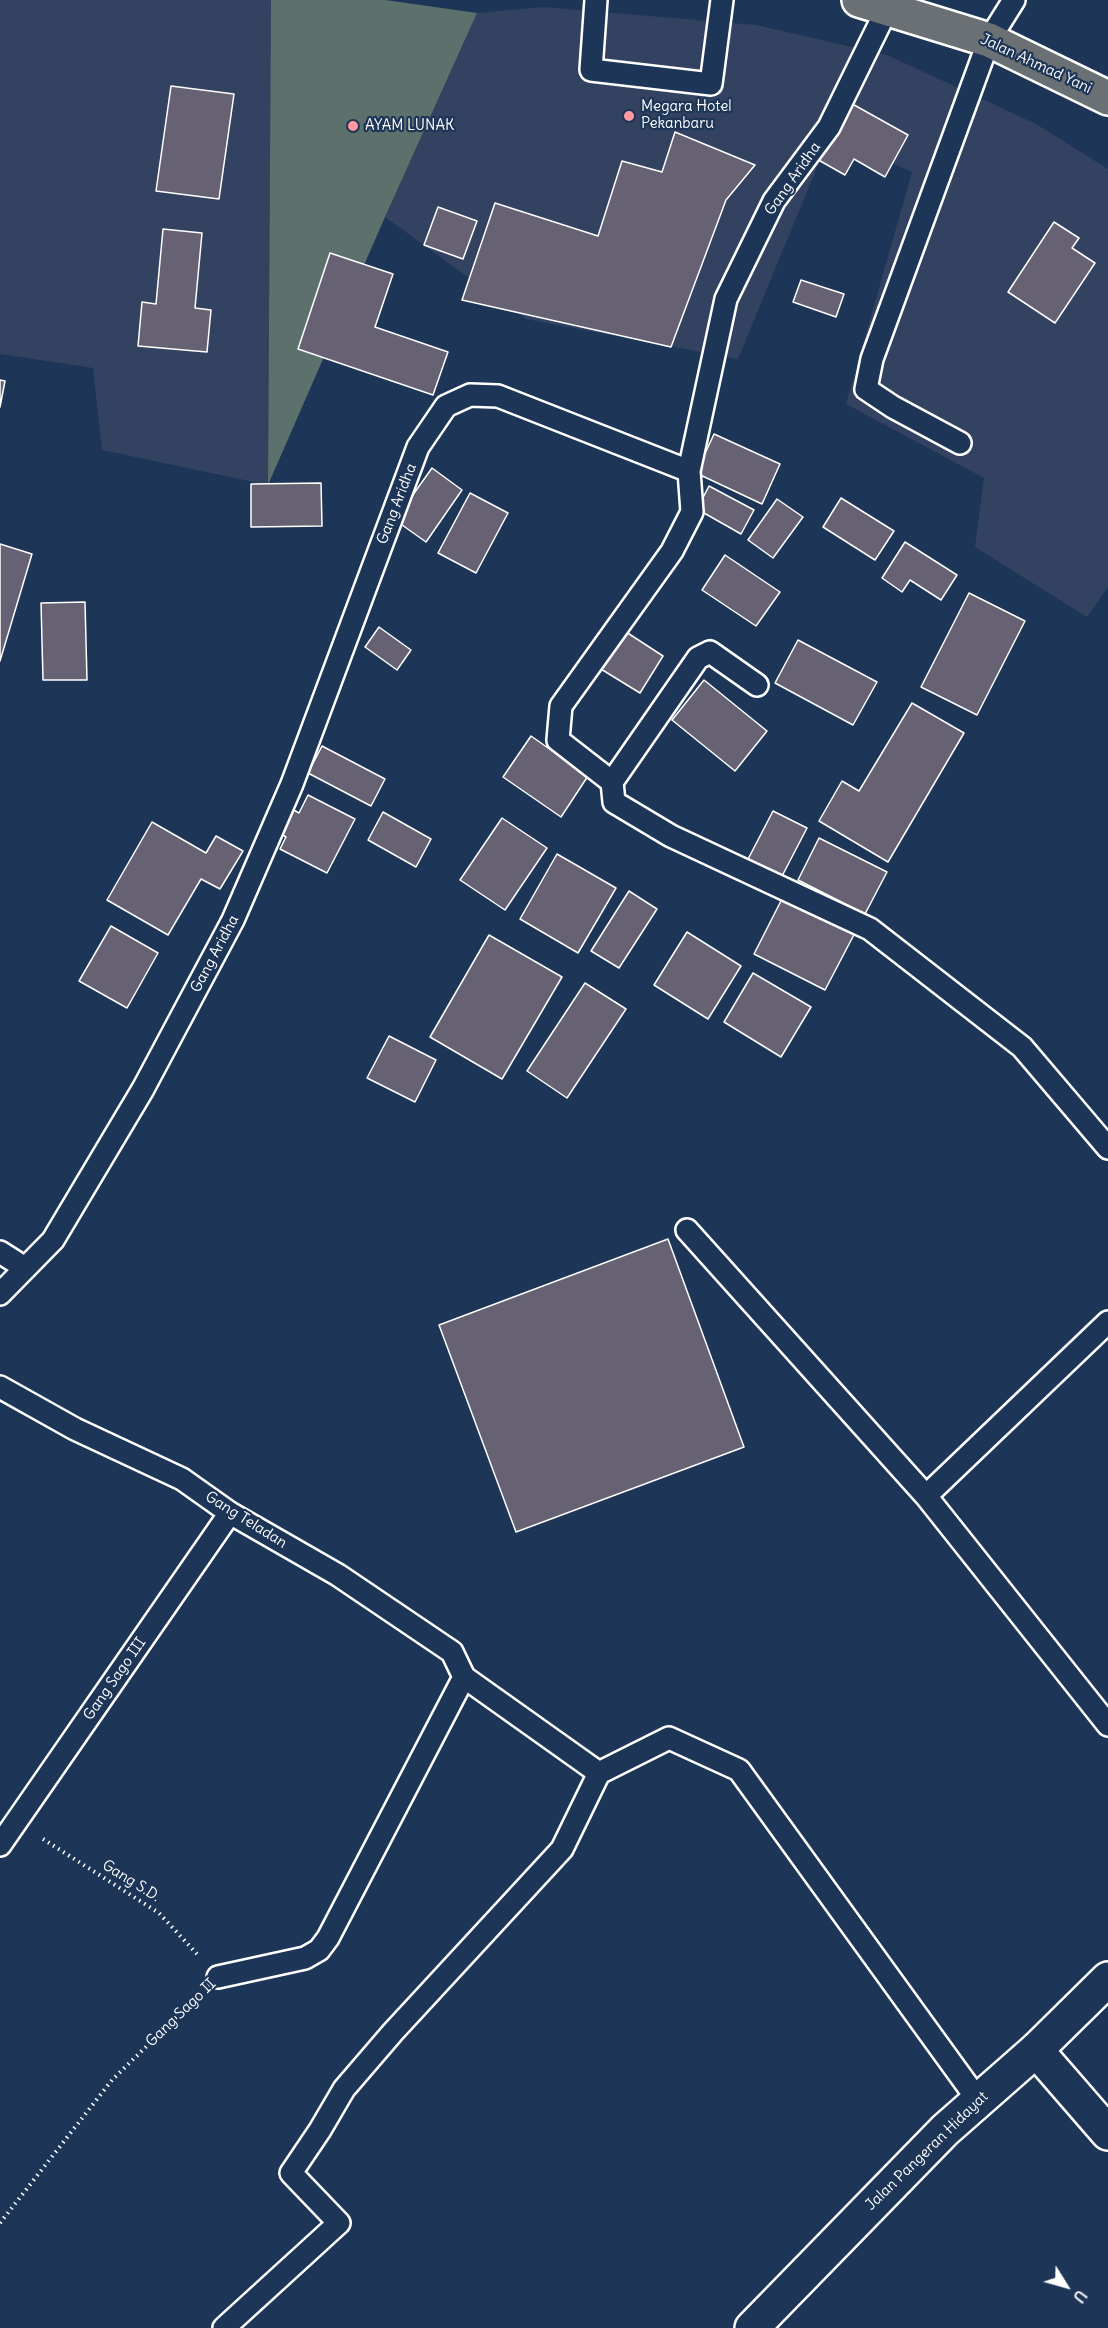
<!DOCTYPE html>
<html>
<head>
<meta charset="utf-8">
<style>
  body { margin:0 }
  #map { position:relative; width:1108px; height:2328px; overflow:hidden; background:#1d3557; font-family:Delius,sans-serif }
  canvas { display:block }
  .north { position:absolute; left:1036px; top:2256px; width:60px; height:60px; -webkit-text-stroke:4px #1d3557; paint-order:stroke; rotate:127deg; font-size:16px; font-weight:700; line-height:24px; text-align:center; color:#fff }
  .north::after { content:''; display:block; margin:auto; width:21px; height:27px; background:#fff; clip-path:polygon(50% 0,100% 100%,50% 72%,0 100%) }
</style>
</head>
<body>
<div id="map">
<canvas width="1108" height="2328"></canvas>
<div class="north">U</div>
</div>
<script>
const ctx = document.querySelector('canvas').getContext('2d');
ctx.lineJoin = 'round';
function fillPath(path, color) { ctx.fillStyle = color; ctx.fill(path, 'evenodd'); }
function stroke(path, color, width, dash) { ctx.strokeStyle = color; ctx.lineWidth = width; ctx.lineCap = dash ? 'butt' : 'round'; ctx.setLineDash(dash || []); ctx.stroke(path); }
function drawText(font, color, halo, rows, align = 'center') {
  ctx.font = font + ' Delius,sans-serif'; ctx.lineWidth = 4.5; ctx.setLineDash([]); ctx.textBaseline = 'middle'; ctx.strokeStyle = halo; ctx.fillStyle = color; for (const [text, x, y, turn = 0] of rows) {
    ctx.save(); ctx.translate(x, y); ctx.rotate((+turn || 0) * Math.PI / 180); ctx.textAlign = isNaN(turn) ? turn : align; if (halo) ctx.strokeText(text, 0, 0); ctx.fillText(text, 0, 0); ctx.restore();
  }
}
const built = new Path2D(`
  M0 0H271L268 485 102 450 93 368 0 354Z
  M543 7 756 25 887 55 1036 124 1108 169V587L1087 617 975 547 984 478 846 404 912 172 830 136 738 359 526 319 385 217 477 13Z`);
const green = new Path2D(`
  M271 0H385L477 13 385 217 268 485Z`);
const building = new Path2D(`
  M171 86 234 94 219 199 156 191Z
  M847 101 908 135 885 177 854 159 845 175 815 158Z
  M675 132 755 165 726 200 671 347 462 300 495 203 598 236 622 161 662 172Z
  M438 207 477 221 463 259 424 245Z
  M1054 222 1079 238 1072 248 1095 263 1055 323 1008 292Z
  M163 229 202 233 195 308 211 310 207 352 138 346 142 302 156 304Z
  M330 253 393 274 375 327 448 352 433 395 298 349Z
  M801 280 844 294 836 317 793 302Z
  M0 380 5 381 0 407Z
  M714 434 780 464 762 504 696 473Z
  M432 468 462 490 426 542 395 520Z
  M321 483 322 526 251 527V484Z
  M709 486 754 510 741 534 697 509Z
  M470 493 508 513 476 573 438 553Z
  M841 498 894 531 875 560 823 527Z
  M777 499 803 517 773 558 748 540Z
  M905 542 957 575 941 600 910 580 902 592 882 578Z
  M0 544 32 554 0 661Z
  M725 555 780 592 756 626 702 590Z
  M969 593 1025 621 977 715 921 687Z
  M85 602 87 680H43L41 603Z
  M379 627 411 650 397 670 365 647Z
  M620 628 663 656 640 693 596 666Z
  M798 640 877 682 853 725 775 683Z
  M704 680 767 731 735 771 672 720Z
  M912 703 964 733 888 862 819 821 842 781 859 791Z
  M531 736 588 776 561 817 503 777Z
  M322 746 385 779 371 806 308 773Z
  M308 795 355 819 327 873 280 849 286 837 279 833 292 809 299 813Z
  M773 811 807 828 780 880 746 863Z
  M383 812 431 839 416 867 368 840Z
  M502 818 547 848 505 910 460 880Z
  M152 822 206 853 216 836 243 851 220 889 201 879 168 935 107 900Z
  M819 838 887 872 865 914 798 880Z
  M557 854 616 888 578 953 520 919Z
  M629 891 657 909 619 968 591 951Z
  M786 891 858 927 825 990 754 954Z
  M111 926 158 953 127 1008 79 981Z
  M687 932 741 966 708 1019 654 985Z
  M489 935 562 977 502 1079 430 1037Z
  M753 973 811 1007 781 1057 724 1022Z
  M585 983 626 1009 567 1098 527 1071Z
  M389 1036 436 1060 415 1102 367 1078Z
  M668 1239 744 1447 516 1532 439 1325Z`);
const path = new Path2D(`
  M43 1839 159 1913 197 1954
  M0 2223 112 2080 196 1998`);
const service = new Path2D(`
  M596 0 591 70 711 84 722 0
  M960 443 893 407 866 389 872 359 989 40 1014 0
  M757 685 710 652 698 658 612 782 614 802 671 836 870 929 1022 1047 1108 1148
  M612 782 558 740 561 706 672 551 692 512 689 471
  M687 1230 926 1496 1108 1725
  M0 1252 25 1268
  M0 1294 53 1240 143 1089 233 920 292 784 418 447 446 406 470 395 498 396 689 471 726 299 774 201 829 127 888 7
  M0 1387 75 1429 182 1479 230 1513 338 1575 452 1652 464 1677 328 1938 319 1950 305 1958 218 1977
  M926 1496 1108 1322
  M464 1677 599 1773 669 1738 739 1770 978 2100
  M0 1845 230 1513
  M224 2328 339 2223 291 2173 320 2130 344 2089 393 2032 562 1849 599 1773`);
const minor = new Path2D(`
  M1036 2050 1108 2133`);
const secondary = new Path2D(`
  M752 2328 945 2130 1036 2050 1108 1979`);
const primary = new Path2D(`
  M859 0 989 40 1108 98`);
const markers = [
  [629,116,6,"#ff9aa2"],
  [353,126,6,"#ff9aa2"]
];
const streetNames = [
  ["Jalan Ahmad Yani",1036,64,25],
  ["Gang Aridha",793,179,-55],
  ["Gang Aridha",397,504,-69],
  ["Gang Aridha",215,954,-62],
  ["Gang Teladan",246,1520,32],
  ["Gang Sago III",115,1679,-55],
  ["Gang S.D.",131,1881,32],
  ["Gang Sago II",181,2013,-44],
  ["Jalan Pangeran Hidayat",927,2151,-44]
];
const poiNames = [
  ["Megara Hotel",641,107],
  ["Pekanbaru",641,124],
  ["AYAM LUNAK",365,126]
];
fillPath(built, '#334260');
fillPath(green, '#5d716c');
fillPath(building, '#666274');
stroke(building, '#fff', 1.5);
stroke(service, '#fff', 26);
stroke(minor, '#fff', 38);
stroke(secondary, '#fff', 38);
stroke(primary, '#fff', 38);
stroke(path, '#fff', 4, [1.5, 4.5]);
stroke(service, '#1d3557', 21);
stroke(minor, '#1d3557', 33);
stroke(secondary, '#1d3557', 33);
stroke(primary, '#6b7074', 33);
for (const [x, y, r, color] of markers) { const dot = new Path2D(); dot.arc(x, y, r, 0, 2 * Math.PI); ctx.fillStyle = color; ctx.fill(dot); stroke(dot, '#1d3557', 2); }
drawText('15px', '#fff', '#1d3557', streetNames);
drawText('15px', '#fff', '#1d3557', poiNames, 'left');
</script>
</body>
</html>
